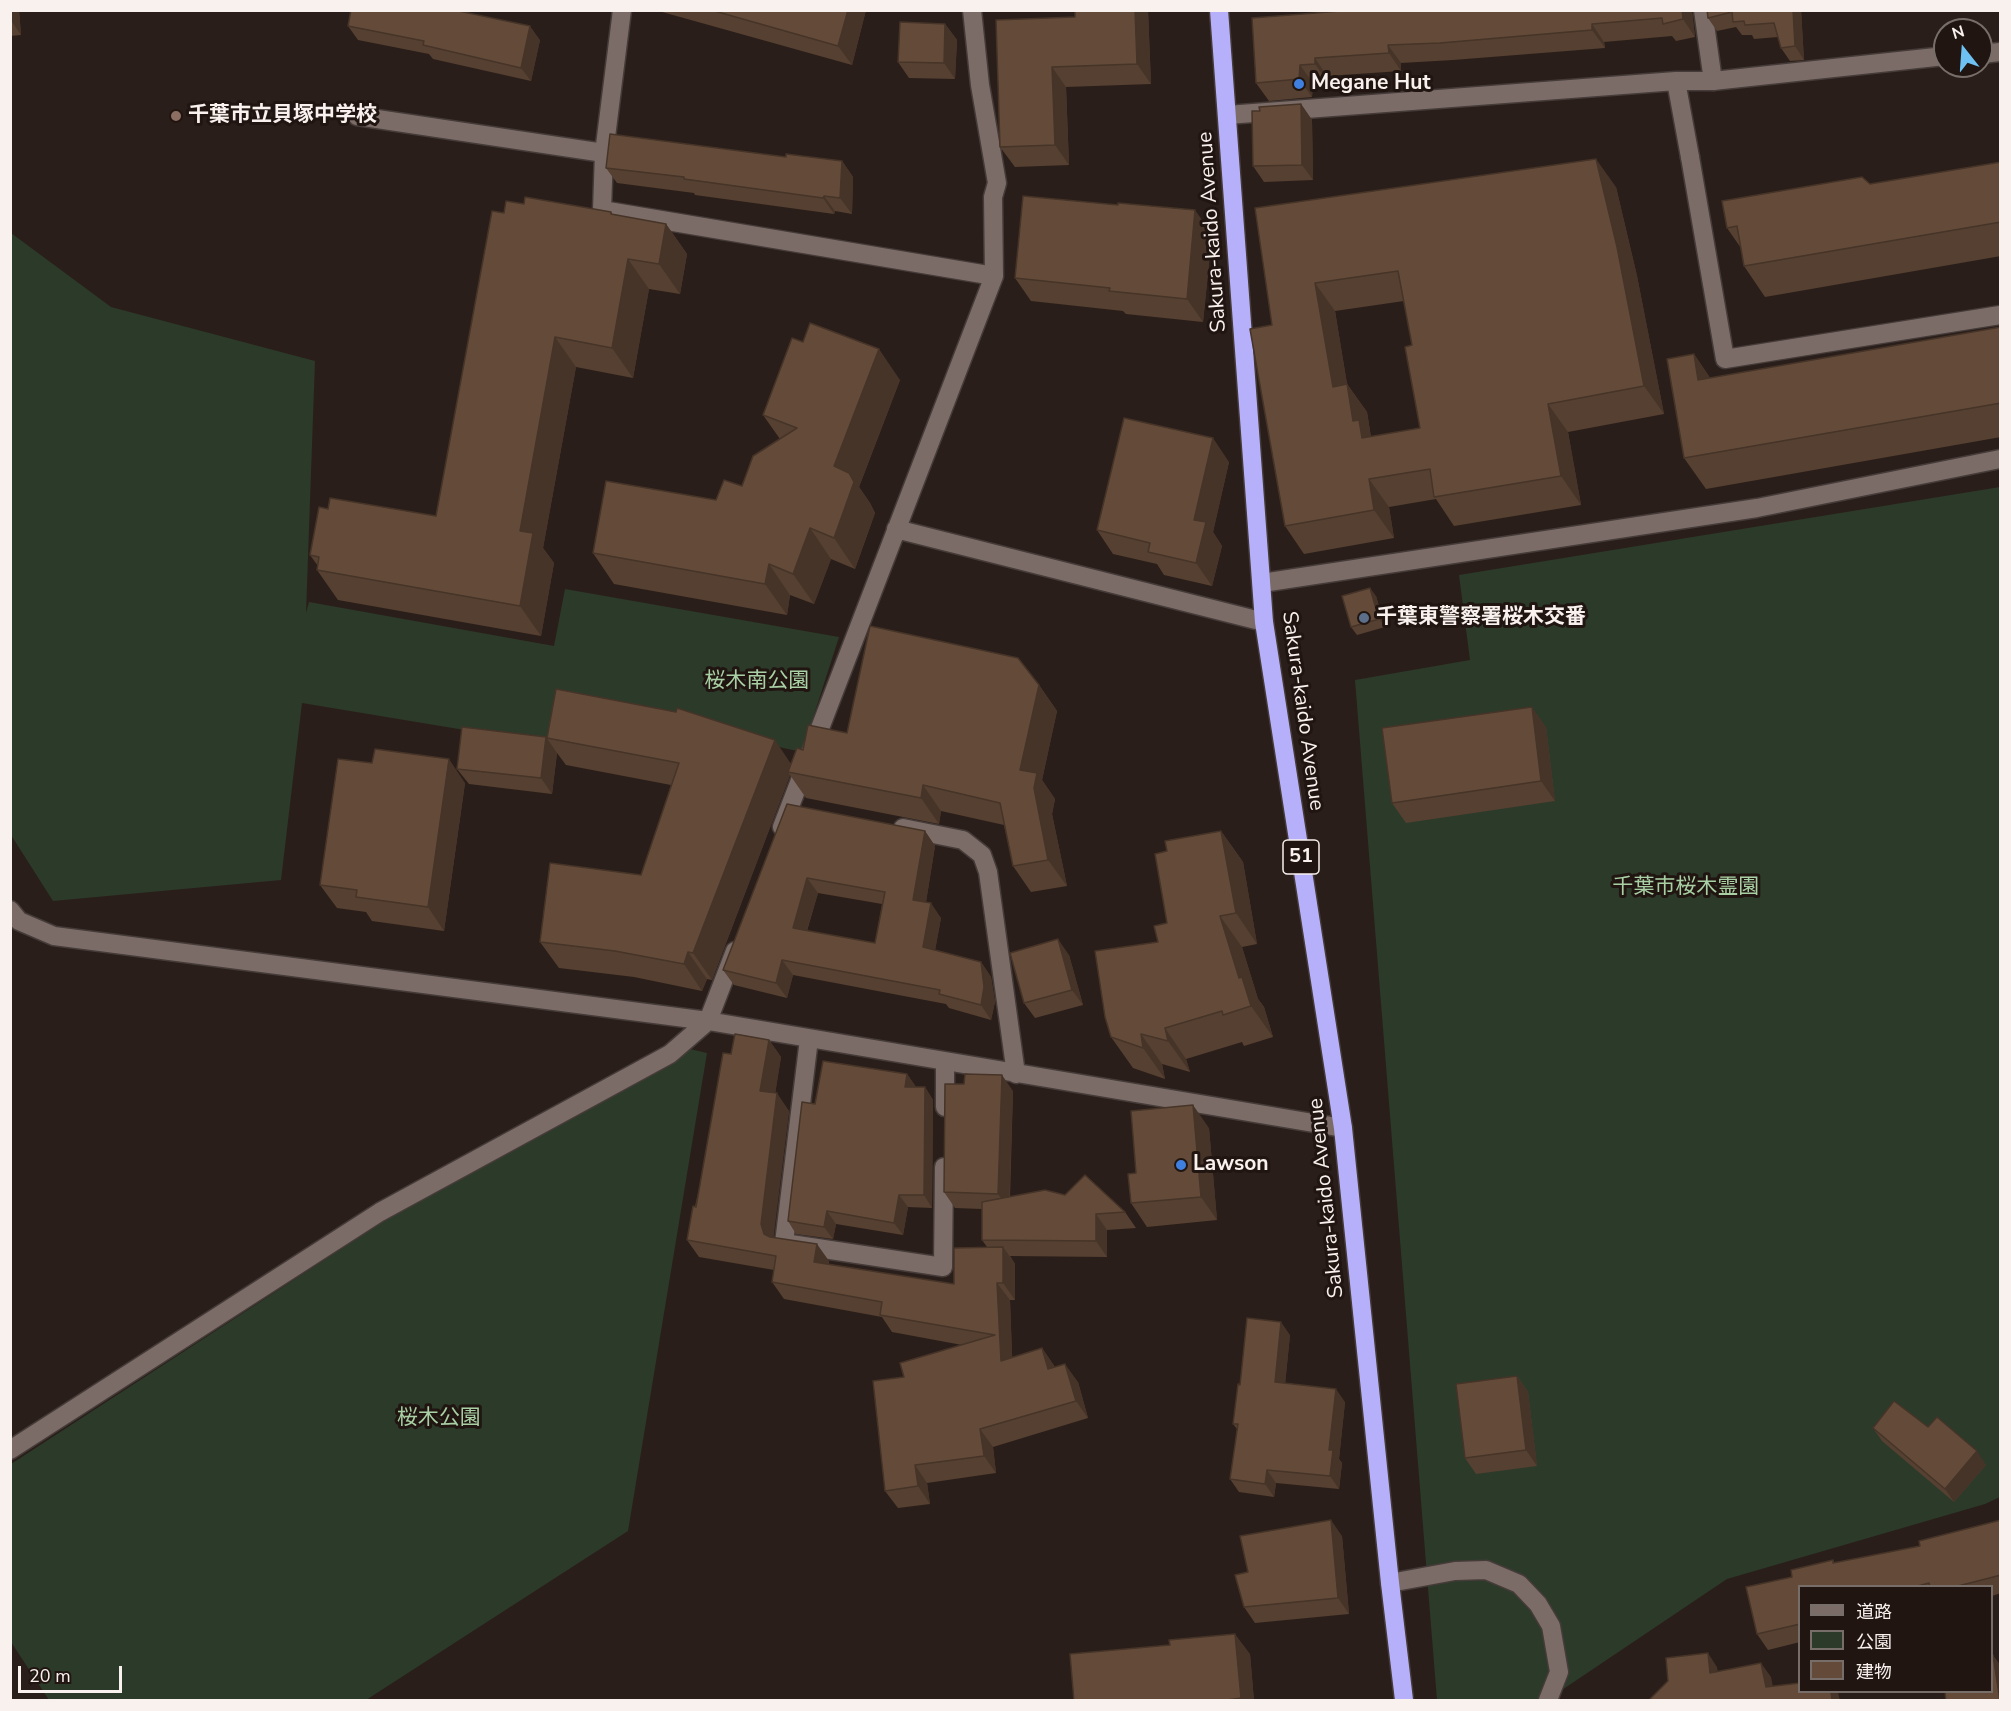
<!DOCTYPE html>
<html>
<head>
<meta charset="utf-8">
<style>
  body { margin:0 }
  #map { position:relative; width:2011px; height:1711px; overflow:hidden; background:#2a1e1a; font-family:"Nunito Sans","Noto Sans JP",sans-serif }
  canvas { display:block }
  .frame { position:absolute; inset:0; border:12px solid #f9f1ee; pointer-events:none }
  .legend { position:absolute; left:1798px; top:1585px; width:195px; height:108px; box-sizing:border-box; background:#201511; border:2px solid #776d69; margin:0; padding:8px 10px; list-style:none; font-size:18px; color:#f9f1ee }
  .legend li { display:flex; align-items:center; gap:12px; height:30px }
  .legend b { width:30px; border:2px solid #776d69 }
  .north { position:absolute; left:1933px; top:18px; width:60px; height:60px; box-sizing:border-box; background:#201511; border:2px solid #776d69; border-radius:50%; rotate:343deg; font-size:16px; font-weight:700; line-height:24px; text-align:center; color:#f9f1ee }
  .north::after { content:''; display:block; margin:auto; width:21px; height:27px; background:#6dc2f3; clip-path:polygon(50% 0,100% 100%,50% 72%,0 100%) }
  .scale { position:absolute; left:18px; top:1666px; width:104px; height:27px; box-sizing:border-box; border:3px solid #f9f1ee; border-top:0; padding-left:8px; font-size:18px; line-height:21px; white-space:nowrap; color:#f9f1ee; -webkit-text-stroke:4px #201511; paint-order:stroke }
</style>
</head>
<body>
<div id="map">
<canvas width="2011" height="1711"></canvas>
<div class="frame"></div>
<ul class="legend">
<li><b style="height:8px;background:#7b6c67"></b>道路</li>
<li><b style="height:16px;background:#2c3a2a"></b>公園</li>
<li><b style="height:16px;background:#644b39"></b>建物</li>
</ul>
<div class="north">N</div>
<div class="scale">20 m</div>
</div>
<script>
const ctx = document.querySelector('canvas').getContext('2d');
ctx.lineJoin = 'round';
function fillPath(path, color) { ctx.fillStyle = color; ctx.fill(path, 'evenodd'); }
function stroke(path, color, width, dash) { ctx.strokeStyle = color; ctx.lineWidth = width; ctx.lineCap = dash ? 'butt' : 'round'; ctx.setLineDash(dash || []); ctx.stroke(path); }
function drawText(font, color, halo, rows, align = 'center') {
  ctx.font = font + ' "Nunito Sans","Noto Sans JP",sans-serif'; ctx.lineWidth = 6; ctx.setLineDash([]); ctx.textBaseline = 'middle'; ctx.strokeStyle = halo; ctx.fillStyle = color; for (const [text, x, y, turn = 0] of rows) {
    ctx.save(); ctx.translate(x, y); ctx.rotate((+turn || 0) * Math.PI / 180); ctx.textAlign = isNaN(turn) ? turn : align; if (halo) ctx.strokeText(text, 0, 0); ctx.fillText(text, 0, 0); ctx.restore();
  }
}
const green = new Path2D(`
  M11 233 111 307 315 361 306 613 309 602 554 646 565 589 839 637 802 752 565 701 555 745 302 703 281 880 53 901 11 835Z
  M2000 487V1497L1985 1504 1727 1579 1547 1700H1437L1355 680 1470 660 1459 575Z
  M690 1049 707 1053 628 1531 366 1700H49L11 1642V1464L409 1205Z`);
const lane = new Path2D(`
  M1703 10 1713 81
  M357 116 604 153
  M1690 157 1725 359 2000 315
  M1390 1583 1455 1571 1486 1570 1519 1584 1538 1604 1551 1626 1559 1672 1548 1700`);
const street = new Path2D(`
  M622 10 604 153 602 210 994 276
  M1981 54 2000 52
  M1676 81 1690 157
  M1227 115 1676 81H1713L1945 56
  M896 529 1264 622
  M1262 583 1757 508 2000 459
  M782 827 994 276 993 197 997 183 980 85 972 10
  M903 828 963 840 982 855 988 872 1016 1074
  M10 910 19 921 54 936 708 1021 1343 1128
  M809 1039 784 1243 943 1267 944 1167
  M945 1107V1062
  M10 1450 380 1212 670 1054 708 1021 735 951`);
const highway = new Path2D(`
  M1219 10 1264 622 1343 1128 1390 1583 1404 1700`);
const wall = new Path2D(`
  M10 10H19L21 35 10 36Z
  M655 10H866L852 65Z
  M1148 10 1151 84 1066 87 1069 165 1015 167 1000 147 1075 17Z
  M1354 10 1692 12 1695 37 1676 41 1672 36 1604 42 1605 48 1453 60 1401 63V71L1327 76 1328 82 1313 83 1312 97 1269 101 1256 83Z
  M1707 10H1801L1804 60 1790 61 1781 48 1778 37 1754 39 1752 35H1742L1736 27 1717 31 1708 18Z
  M945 24 957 40 955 79 909 78 898 62Z
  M348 26 540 40 531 81 433 59 429 54 358 40Z
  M1301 104 1312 120 1313 180 1264 182 1253 166Z
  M786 157 842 161 853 177 852 214 835 211 834 214 695 195 694 193 617 183 606 168Z
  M2001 162V256L1765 297 1744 266 1741 248 1727 228 1870 184Z
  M1616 187 1637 276 1664 414 1568 432 1581 505 1454 526 1436 499 1389 507 1394 538 1304 554 1285 526 1272 325 1255 208ZM1404 301 1412 345 1420 428 1371 437 1367 412 1347 384 1335 311Z
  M524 204 611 212 613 215 666 224 687 254 680 294 649 289 633 378 576 367 543 548 554 563 541 636 338 600 317 570 318 566 310 555 328 509 436 516Z
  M1118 205 1212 234 1203 322 1126 314 1123 311 1031 301 1015 278Z
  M2001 327V437L1706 489 1684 458 1694 354 1710 378Z
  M900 380 859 487 870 503 875 513 855 569 831 559 814 604 790 595 787 615 614 584 593 553 716 500 742 486 780 439 763 415Z
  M1229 462 1213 532 1222 546 1212 586 1164 575 1157 564 1113 554 1097 530Z
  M1376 596 1385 627 1357 635 1351 627Z
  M1039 685 1057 711 1042 780 1055 799 1052 814 1067 886 1031 892 1013 866 1004 825 941 811 939 824 806 798 790 775 712 980 707 979 702 991 634 977 559 968 540 942 641 875 671 785 566 765 557 753 552 794 469 784 457 769 547 738 791 763 803 750 847 733Z
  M1546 727 1555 801 1406 823 1392 803Z
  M372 763 465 783 444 931 372 921 366 912 337 908 320 885Z
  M787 804 925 831 935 846 926 902 941 918 935 950 981 962 991 977 995 1002 991 1020 949 1008 946 1004 793 975 787 998 734 985 723 970ZM818 893 882 904 875 943 807 931Z
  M1221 831 1243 862 1257 944 1242 947 1258 999 1264 1007 1273 1037 1244 1046 1242 1042 1186 1059 1190 1072 1162 1064 1165 1079 1133 1068 1111 1037 1167 923V851Z
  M1069 955 1083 1005 1035 1018 1024 1003Z
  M769 1040 781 1057 775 1093 789 1111 773 1237 829 1261V1264L954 1284 987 1247 982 1240V1209L955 1208 944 1192 1013 1091 1010 1197 1125 1212 1136 1228 1107 1230V1257L1010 1256 1015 1264V1300H1010L1012 1357 1042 1348 1055 1367 1078 1382 1088 1418 993 1447 996 1473 927 1483 930 1504 898 1508 885 1491 904 1377 962 1345 892 1332 882 1317 784 1299 772 1282 774 1270 699 1257 687 1240 731 1054Z
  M907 1074 916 1087H925L933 1100 932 1208 908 1207 903 1235 836 1224 833 1239 796 1234 788 1221 815 1104Z
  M1209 1128 1217 1220 1147 1227 1131 1203 1136 1173Z
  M1290 1335 1285 1384 1345 1402 1339 1459 1342 1463 1339 1489 1276 1483 1274 1497 1239 1492 1230 1479 1237 1429 1233 1424 1240 1385Z
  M1517 1376 1528 1392 1537 1466 1476 1474 1465 1458Z
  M1928 1427 1986 1465 1954 1502 1882 1441 1873 1428Z
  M2001 1520V1593L1992 1596V1587H1800V1642L1768 1650 1757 1634 1792 1577 1833 1560 1835 1563 1920 1546Z
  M1342 1536 1349 1614 1255 1623 1244 1607 1248 1572Z
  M1250 1654 1254 1701H1074Z`);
const shadedWall = new Path2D(`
  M10 10H19L21 35 10 19Z
  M848 10H866L852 65 838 46Z
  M1135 10H1148L1151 84 1137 64Z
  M1682 10H1692L1695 37 1683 19Z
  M1793 10H1801L1804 60 1795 46Z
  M945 24 957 40 955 79 944 63Z
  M1592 24 1604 42 1605 48 1592 30Z
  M530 26 540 40 531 81 521 68Z
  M1388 45 1401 63V71L1389 53Z
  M1315 58 1327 76 1328 82 1315 64Z
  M1300 65 1313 83 1312 97 1299 79Z
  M1052 67 1066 87 1069 165 1055 145Z
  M1301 104 1312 120 1313 180 1302 165Z
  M1596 159 1616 187 1637 276 1664 414 1644 386Z
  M842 161 853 177 852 214 840 198Z
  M824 196 835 211 834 214 823 198Z
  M1195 210 1212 234 1203 322 1187 299Z
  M666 224 687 254 680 294 659 264Z
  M628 259 649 289 633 378 612 348Z
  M1315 283 1335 311 1347 384 1367 412 1371 438H1362L1353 421 1333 387Z
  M555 337 576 367 543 548 554 563 541 636 520 606V531Z
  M879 349 900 380 859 487 870 503 875 513 855 569 834 538V466Z
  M1694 354 1715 385 1698 380Z
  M1548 404 1568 432 1581 505 1561 476Z
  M1213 438 1229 462 1213 532 1222 546 1212 586 1196 563 1194 520Z
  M1369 479 1389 507 1394 538 1374 510Z
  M810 528 831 559 814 604 793 574Z
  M769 564 790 595 787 615 765 584Z
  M1370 588 1376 596 1385 627 1379 619Z
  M1039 685 1057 711 1042 780 1055 799 1052 814 1067 886 1048 860 1020 770Z
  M1532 707 1546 727 1555 801 1541 781Z
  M546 737 557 753 552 794 541 778Z
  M775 740 793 767 788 772 790 775 712 980 693 953Z
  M449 759 465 783 444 931 428 907Z
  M923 785 941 811 939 824 921 798Z
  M925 831 935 846 924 914 913 900Z
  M1221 831 1243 862 1257 944 1236 913Z
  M807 878 818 893 803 943 793 928Z
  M931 903 941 918 933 962 923 947Z
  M1220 916 1242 947 1258 999 1264 1007 1273 1037 1251 1006 1239 978Z
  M1058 939 1069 955 1083 1005 1072 990Z
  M688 952 707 979 702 991 684 964Z
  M782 960 793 975 787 998 776 983Z
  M981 962 991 977 995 1002 991 1020 981 1005Z
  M1165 1028 1186 1059 1190 1072 1168 1041Z
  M1141 1034 1162 1064 1165 1079 1143 1048Z
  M769 1040 781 1057 773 1108 760 1091Z
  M907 1074 916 1087 914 1100 905 1087Z
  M1002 1075 1013 1091 1009 1210 998 1194Z
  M925 1087 933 1100 932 1208 924 1195Z
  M777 1093 789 1111 773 1242 764 1234 761 1224Z
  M1193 1105 1209 1128 1217 1220 1201 1197Z
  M899 1195 908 1207 903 1235 894 1223Z
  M827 1211 836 1224 833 1239 824 1227Z
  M1096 1214 1107 1230V1257L1096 1241Z
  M817 1244 829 1261 826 1279 814 1262Z
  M1003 1247 1015 1264V1300L1003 1283Z
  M997 1283 1010 1300 1013 1378 1001 1361Z
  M1281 1322 1290 1335 1284 1395 1275 1382Z
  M1042 1348 1054 1366 1060 1386 1048 1369Z
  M1065 1364 1078 1382 1088 1418 1076 1401Z
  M1517 1376 1528 1392 1537 1466 1526 1450Z
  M1336 1389 1345 1402 1339 1459 1342 1463 1339 1489 1330 1476 1329 1450Z
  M980 1429 993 1447 996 1473 984 1456Z
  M1977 1451 1986 1465 1954 1502 1945 1489Z
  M915 1465 927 1483 930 1504 918 1486Z
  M1267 1470 1276 1483 1274 1497 1265 1484Z
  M1331 1520 1342 1536 1349 1614 1338 1598Z
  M1235 1634 1250 1654 1254 1701H1242L1241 1698Z
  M1708 1653 1717 1667 1720 1686 1710 1673Z
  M1993 1655 2001 1666 2000 1701Z
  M1761 1663 1771 1677 1776 1701 1766 1687Z
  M1831 1692H1838L1840 1701H1832Z`);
const building = new Path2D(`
  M351 10H454L530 26 521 68 423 45 424 41 348 26Z
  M711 10H848L838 46Z
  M1075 10H1135L1137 64 1052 67 1055 145 1000 147 996 20 1075 17Z
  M1354 10H1682L1683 19 1663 24 1662 18 1592 24V30L1440 43 1388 45 1389 53 1315 58V64L1300 65 1299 79 1256 83 1252 18Z
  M1707 10H1793L1795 46 1781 48 1774 23 1745 25 1744 21 1733 22 1732 12 1708 18Z
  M900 22 945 24 944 63 898 62Z
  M1301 104 1302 165 1253 166 1252 111H1260L1259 107Z
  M610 134 786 157V154L842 161 840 198 824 196 823 198 684 179V177L606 168Z
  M1596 159 1617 247 1644 386 1548 404 1561 476 1434 497 1430 469 1369 479 1374 510 1285 526 1250 329 1272 325 1255 208ZM1398 271 1412 345 1405 347 1420 428 1362 438 1359 420 1353 421 1347 384 1333 387 1315 283Z
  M2001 162V222L1744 266 1737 226 1727 228 1722 201 1862 177 1870 184Z
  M1023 196 1118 205V203L1195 210 1187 299 1109 291 1110 288 1015 278Z
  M525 197 611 212V214L666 224 659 264 628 259 612 348 555 337 520 531 533 533 520 606 317 570 319 557 310 555 319 507 328 509 330 498 436 516 492 211 504 213 506 201 524 204Z
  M810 323 879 349 834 466 849 473 854 482 834 538 810 528 793 574 769 564 765 584 593 553 606 481 716 500 724 480 742 486 753 456 797 428 763 415 792 338 803 342Z
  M2001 327V403L1684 458 1667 359 1694 354 1698 380Z
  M1124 418 1213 438 1194 520 1206 522 1196 563 1148 552 1150 543 1097 530Z
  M1370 588 1379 619 1351 627 1342 596Z
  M870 626 1018 658 1039 685 1020 770 1037 773 1034 788 1048 860 1013 866 1000 803 923 785 921 798 788 772 797 748 803 750 808 725 847 733Z
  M556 689 676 712 677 708 775 740 693 953 688 952 684 964 615 951 540 942 550 863 641 875 679 763 547 738Z
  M1532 707 1541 781 1392 803 1382 728Z
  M462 727 546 737 541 778 457 769Z
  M375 749 449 759 428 907 356 897 357 890 320 885 338 759 372 763Z
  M787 804 925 831 913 900 931 903 923 947 981 962 984 987 981 1005 939 994 940 990 782 960 776 983 723 970ZM807 878 885 892 875 943 793 928Z
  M1221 831 1236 913 1220 916 1239 978 1242 977 1251 1006 1223 1015 1222 1011 1165 1028 1168 1041 1141 1034 1143 1048 1111 1037 1105 1017 1095 951 1158 942 1154 926 1167 923 1155 854 1167 851 1165 841Z
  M1058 939 1072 990 1024 1003 1010 953Z
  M735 1034 769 1040 760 1091 777 1093 761 1224 764 1234 770 1237 817 1244 814 1262 954 1284V1248L1003 1247V1283H997L1001 1361 1042 1348 1048 1369 1065 1364 1076 1401 980 1429 984 1456 915 1465 918 1486 885 1491 873 1381 904 1377 900 1363 995 1335 880 1315 882 1302 772 1282 776 1256 687 1240 693 1206 696 1207 723 1053 731 1054Z
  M823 1061 907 1074 905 1087H925L924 1195H899L894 1223 827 1211 824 1227 788 1221 802 1102 815 1104Z
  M965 1074 1002 1075 998 1194 944 1192 945 1084H964Z
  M1193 1105 1201 1197 1131 1203 1128 1174 1136 1173 1131 1111Z
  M1085 1175 1125 1212 1096 1214V1241L982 1240V1202L1045 1190 1065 1195Z
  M1247 1318 1281 1322 1275 1382 1336 1389 1329 1450H1333L1330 1476 1267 1470 1265 1484 1230 1479 1238 1424H1233L1238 1384 1240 1385Z
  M1517 1376 1526 1450 1465 1458 1456 1384Z
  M1894 1401 1928 1427 1937 1417 1977 1451 1945 1489 1873 1428Z
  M1331 1520 1338 1598 1244 1607 1235 1575 1248 1572 1240 1536Z
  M2001 1520V1575L1954 1587H1930L1929 1583 1914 1587H1800V1624L1757 1634 1746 1587 1792 1577 1791 1570 1833 1560V1563L1920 1546 1919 1541Z
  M1235 1634 1241 1698 1220 1701H1074L1070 1654 1170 1645 1169 1640Z
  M1708 1653 1710 1673 1761 1663 1766 1687 1800 1683V1692H1831L1832 1701H1648L1668 1681 1666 1658Z
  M1993 1655 2000 1701H1946L1945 1692H1992V1656Z`);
const markers = [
  [1299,84,6,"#3f7fe0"],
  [176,116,6,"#8d6e63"],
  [1364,618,6,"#5c6f8a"],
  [1181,1165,6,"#3f7fe0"]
];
const shields = [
  [1301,857,36]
];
const shieldNames = [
  ["51",1301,857]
];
const poiNames = [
  ["Megane Hut",1311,84],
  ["千葉市立貝塚中学校",188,116],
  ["千葉東警察署桜木交番",1376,618],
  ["Lawson",1193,1165]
];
const streetNames = [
  ["Sakura-kaido Avenue",1213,232,-94],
  ["Sakura-kaido Avenue",1302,711,82],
  ["Sakura-kaido Avenue",1327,1198,-96]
];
const parkNames = [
  ["桜木南公園",757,682],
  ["千葉市桜木霊園",1686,888],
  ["桜木公園",439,1419]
];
fillPath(green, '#2c3a2a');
stroke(lane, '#453b38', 21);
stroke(street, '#453b38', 21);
stroke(highway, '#453b38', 21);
stroke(lane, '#7b6c67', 18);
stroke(street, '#7b6c67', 18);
stroke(highway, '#b6b0fb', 18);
fillPath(wall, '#564031');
fillPath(shadedWall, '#463428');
fillPath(building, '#644b39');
stroke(building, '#463428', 1.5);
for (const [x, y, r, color] of markers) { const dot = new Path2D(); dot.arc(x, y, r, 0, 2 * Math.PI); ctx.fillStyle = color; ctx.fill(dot); stroke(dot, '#201511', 2); }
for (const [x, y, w] of shields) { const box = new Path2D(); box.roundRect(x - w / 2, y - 17, w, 34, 4.5); ctx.fillStyle = '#201511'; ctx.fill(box); stroke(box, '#f9f1ee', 1.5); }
drawText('bold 20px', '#f9f1ee', null, shieldNames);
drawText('bold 21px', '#f9f1ee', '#201511', poiNames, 'left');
drawText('21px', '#f9f1ee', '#201511', streetNames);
drawText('21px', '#a8d0a4', '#201511', parkNames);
</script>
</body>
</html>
